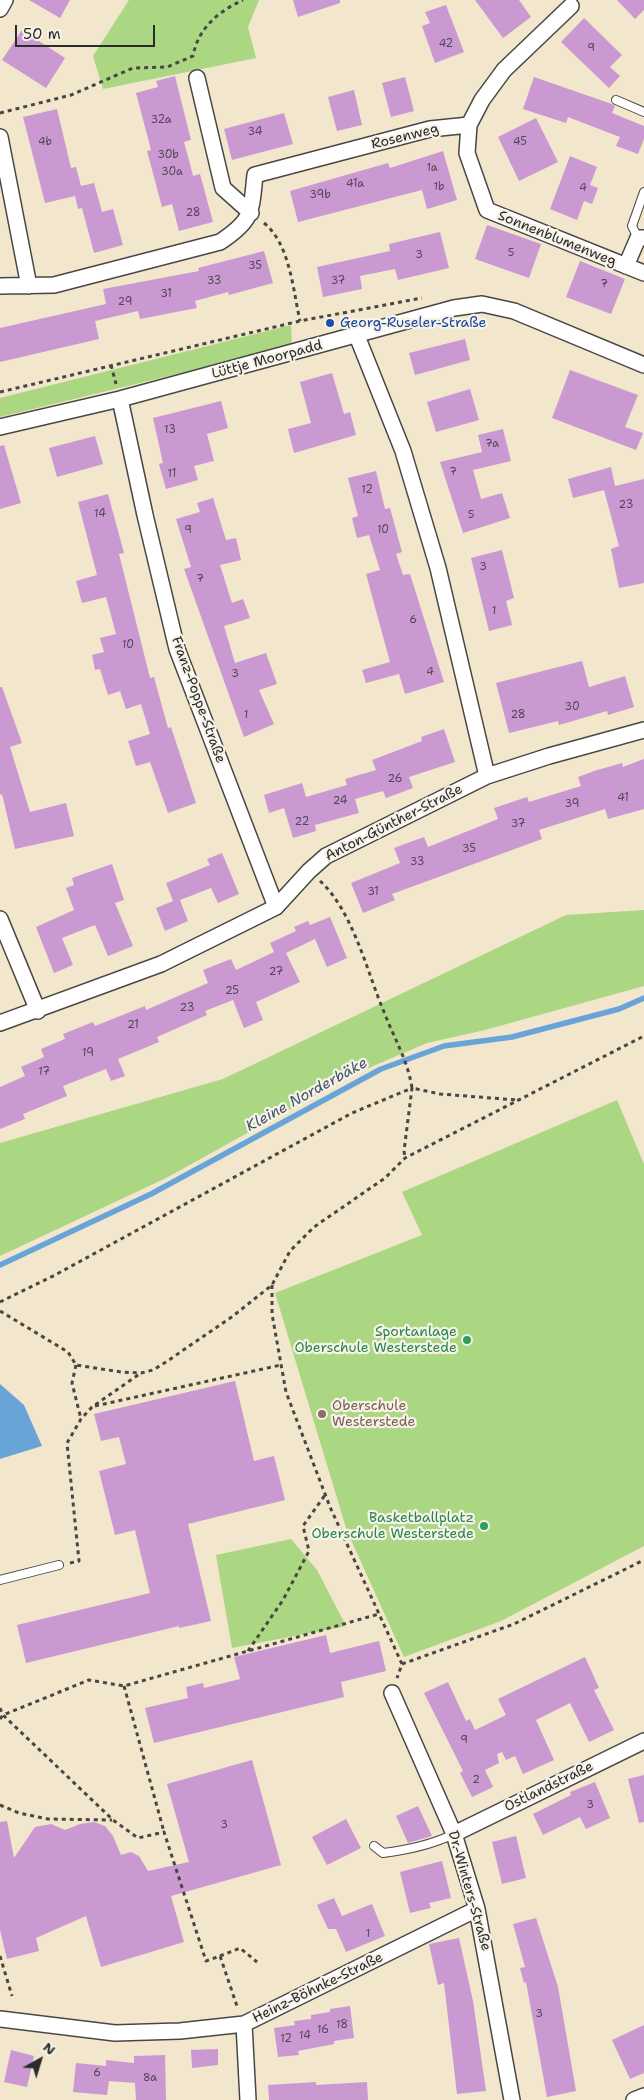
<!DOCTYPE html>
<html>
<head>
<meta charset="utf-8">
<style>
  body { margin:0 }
  #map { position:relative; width:644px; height:2100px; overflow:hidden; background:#f2e6cd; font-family:"Shantell Sans",sans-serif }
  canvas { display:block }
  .north { position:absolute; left:15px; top:2035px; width:50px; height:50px; -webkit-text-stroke:4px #f7f3e8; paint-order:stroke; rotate:39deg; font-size:14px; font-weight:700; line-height:20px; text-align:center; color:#2b2b2b }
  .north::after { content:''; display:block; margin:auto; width:18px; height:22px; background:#2b2b2b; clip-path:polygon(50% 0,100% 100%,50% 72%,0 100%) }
  .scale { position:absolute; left:15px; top:25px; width:140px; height:22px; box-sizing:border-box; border:2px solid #2b2b2b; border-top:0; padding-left:6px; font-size:15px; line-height:18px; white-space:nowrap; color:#2b2b2b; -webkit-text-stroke:4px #f7f3e8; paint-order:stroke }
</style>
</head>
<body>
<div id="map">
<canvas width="644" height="2100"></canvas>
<div class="north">N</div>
<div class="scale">50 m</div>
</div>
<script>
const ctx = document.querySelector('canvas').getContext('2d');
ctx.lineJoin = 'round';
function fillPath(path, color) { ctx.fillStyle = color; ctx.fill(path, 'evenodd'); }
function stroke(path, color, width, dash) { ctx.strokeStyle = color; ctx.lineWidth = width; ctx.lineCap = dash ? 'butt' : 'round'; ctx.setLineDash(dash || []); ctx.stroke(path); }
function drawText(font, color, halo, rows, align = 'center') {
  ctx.font = font + ' "Shantell Sans",sans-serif'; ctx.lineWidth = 4.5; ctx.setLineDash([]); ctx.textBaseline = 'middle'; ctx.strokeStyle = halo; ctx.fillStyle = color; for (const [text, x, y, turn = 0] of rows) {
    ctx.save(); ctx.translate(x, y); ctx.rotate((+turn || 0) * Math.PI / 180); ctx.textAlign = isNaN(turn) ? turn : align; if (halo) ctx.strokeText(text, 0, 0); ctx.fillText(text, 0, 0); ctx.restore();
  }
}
const green = new Path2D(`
  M129 0H259L248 27 256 58 103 89 93 56Z
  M291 325 292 346 0 417V398Z
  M644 910V986L485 1030 427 1043 352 1075 166 1178 0 1256V1143L223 1079 566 915Z
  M617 1100 644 1164V1546L501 1621 404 1657 347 1531 275 1293 422 1235 402 1192Z
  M291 1539 317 1570 346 1626 232 1648 216 1555Z`);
const water = new Path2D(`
  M0 1384 24 1405 42 1446 0 1459Z`);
const stream = new Path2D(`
  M0 1265 151 1194 381 1069 444 1046 512 1037 619 1009 644 998`);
const building = new Path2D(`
  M29 0H70L60 18Z
  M293 0H340V3L298 17Z
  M475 0H519L531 17 503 38Z
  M617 0H644V10L635 19Z
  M446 5 464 52 435 63 422 26 430 23 425 12Z
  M584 18 622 55 610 67 620 76 609 88 561 42Z
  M22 30 65 58 46 88 2 60Z
  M175 76 191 140 184 142 189 160 193 176 200 174 213 222 179 231 172 204 162 207 147 151 151 150 136 93 158 87 156 81Z
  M405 77 414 111 391 117 382 83Z
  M534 77 612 104 615 106 612 113 644 126V139L638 154 616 146 620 137 568 117 566 123 523 109Z
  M354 90 362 125 337 131 328 97Z
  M57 109 71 168 76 167 81 186 94 183 102 212 113 209 123 245 94 253 82 208 78 209 75 196 45 203 23 117Z
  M284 113 293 144 232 160 224 129Z
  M536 118 558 162 519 181 498 137Z
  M443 151 457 200 427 209 422 190 298 222 290 191 388 163 390 168Z
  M570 156 597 167 590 185 598 188 592 204 584 201 577 220 550 209Z
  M487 225 541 244 529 278 475 259Z
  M440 232 449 268 398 280 395 269 360 276 362 289 323 297 317 267 390 251 389 244Z
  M264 251 273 283 229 295 228 292 195 301 197 308 140 319 138 311 95 321 99 339 0 362V328L106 304 103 289 199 271 198 268Z
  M580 261 625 279 611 314 566 297Z
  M465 339 470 360 415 375 409 353Z
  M570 370 638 395 625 427 643 433 636 450 552 418Z
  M332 373 344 414 350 412 356 435 294 453 288 429 311 423 300 382Z
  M470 389 479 420 436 432 427 402Z
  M221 401 228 428 207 434 214 461 194 466 198 480 166 489 159 464 163 463 153 418Z
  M503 429 511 461 473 470 481 499 502 493 510 518 463 533 440 462 482 452 478 435Z
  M95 436 103 464 57 477 49 448Z
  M4 445 21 503 0 509V446Z
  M611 467 615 486 644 479V583L619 588 611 549 619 546 604 490 573 498 568 479Z
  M376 471 385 509 390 508 402 552 396 554 403 575 410 574 444 682 405 694 399 674 366 683 362 670 390 662 366 574 380 570 369 535 357 538 352 518 358 516 348 478Z
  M108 494 124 553 119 554 150 678 154 677 168 728 171 727 196 803 168 813 150 762 136 766 128 741 150 734 141 704 126 709 120 691 108 695 100 669 95 670 92 655 104 652 100 638 116 634 106 597 82 603 76 581 97 575 78 502Z
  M213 498 226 540 236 538 241 560 220 565 232 603 243 599 250 618 224 626 235 663 266 653 277 684 259 690 274 724 244 737 184 569 191 567 176 519 200 512 197 503Z
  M502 550 514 598 506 601 512 625 489 631 471 558Z
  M582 661 589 687 625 676 634 707 608 715 607 711 559 725 558 721 509 733 496 683Z
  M0 687H2L22 743 10 747 30 812 66 803 74 836 15 849 2 794 0 795Z
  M444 729 455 762 409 777 413 788 386 798 383 791 355 799 359 813 315 825 316 831 293 838 284 808 269 813 264 795 302 783 306 797 347 785 345 779 376 770 372 760 422 741 421 737Z
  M644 759V809L608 819 605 809 539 830 542 839 392 894 395 900 363 913 351 883 400 863 394 848 424 837 428 847 498 819 494 808 527 797 529 802 581 786 578 777 594 771 622 763 623 767Z
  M222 853 239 894 218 903 211 888 180 900 188 921 165 931 156 908 173 901 166 883 210 865 207 859Z
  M112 864 124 900 115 903 133 946 108 956 95 925 62 938 73 965 54 973 36 927 74 910 66 888 74 885 72 878Z
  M330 917 347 958 327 967 315 939 286 953 300 982 256 1002 263 1020 244 1028 233 1000 205 1011 207 1015 157 1037 159 1042 118 1059 125 1076 111 1081 106 1069 63 1086 67 1096 23 1114 25 1119 0 1129V1087L25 1076 21 1067 44 1057 41 1049 65 1039 63 1034 93 1022 95 1026 145 1006 146 1010 208 983 203 970 231 959 236 970 274 952 270 943 296 931 294 927 308 921 310 925Z
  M235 1381 254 1461 274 1456 285 1500 188 1524 211 1621 179 1628V1626L26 1663 17 1625 150 1593 135 1530 115 1535 99 1471 126 1464 119 1437 101 1441 94 1414Z
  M326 1635 330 1653 379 1641 386 1671 341 1682 344 1697 154 1743 145 1708 188 1698 186 1687 203 1683 204 1688 240 1679 234 1657Z
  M585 1657 599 1688 594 1690 614 1730 589 1742 570 1703 536 1720 554 1760 523 1774 515 1756 506 1760 502 1752 497 1754 499 1763 485 1770 493 1787 472 1797 460 1773 463 1771 424 1693 448 1682 466 1721 470 1719 475 1730 506 1715 498 1699Z
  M252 1760 281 1865 171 1896 184 1942 101 1967 86 1916 36 1938 39 1951 7 1959 0 1930V1822L7 1821 14 1858 35 1827 51 1824 65 1830 80 1824 94 1822 105 1826 113 1836 121 1855 131 1852 139 1856 148 1871 189 1862 167 1784Z
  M644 1775V1822L639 1823 628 1779Z
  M595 1782 610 1818 586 1829 580 1817 543 1835 533 1814 571 1795 570 1792Z
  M418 1806 432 1836 408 1843 396 1816Z
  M346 1819 361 1848 327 1865 312 1837Z
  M516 1836 526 1878 502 1884 492 1842Z
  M442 1861 451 1898 429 1903 431 1908 410 1913 400 1872Z
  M334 1898 342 1916 372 1904 385 1936 346 1952 336 1929H328L317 1905Z
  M536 1918 558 1987 576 2091 547 2097 526 1982 524 1983 520 1968 525 1967 513 1924Z
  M459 1938 473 2001 486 2091 457 2094 444 1983 438 1985 429 1944Z
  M350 2006 354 2038 334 2041V2044L298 2051 299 2055 278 2057 274 2028 295 2025 294 2021 311 2019V2015L330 2012V2009Z
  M644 2025V2073L630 2079 612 2040Z
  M218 2049V2065L192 2068 191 2050Z
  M11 2050 34 2056 27 2087 4 2082Z
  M165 2055 166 2100H136L135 2083 109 2081 107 2095 73 2092 76 2063 106 2066V2060L134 2063V2056Z
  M316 2082V2085L367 2082 368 2100H269L268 2085Z`);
const path = new Path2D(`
  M0 113 71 95 133 68 167 67 193 56C198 28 219 11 243 0
  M264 223C290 244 293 290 300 321
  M111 365 116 384
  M0 392 300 321 422 298
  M320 881C353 911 367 972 384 1012 394 1038 408 1061 412 1088L440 1094 517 1100
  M272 1285V1314L286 1392 330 1507 402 1664 397 1678
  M0 1302 55 1275 352 1113 412 1088 404 1151 405 1158
  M0 1311 68 1352 76 1365 121 1372 141 1373 153 1370 166 1362 233 1316 272 1285 290 1251 314 1227 385 1178 405 1158 644 1036
  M76 1365 72 1383 81 1419
  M95 1406 281 1365
  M70 1563 79 1561 67 1443 81 1419 92 1407 141 1373
  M248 1651 283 1600 309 1551 303 1526 325 1495
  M402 1664 514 1624 644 1560
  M124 1686 164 1832
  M0 1708 3 1715 113 1820 138 1838 164 1832 206 1961 220 1956 238 2009
  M0 1719 3 1715 89 1680 124 1686 379 1614
  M0 1805 19 1813 48 1819 112 1820
  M0 1956 12 1996
  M220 1956 240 1948 257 1962`);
const lane = new Path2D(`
  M616 100 644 112
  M638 238 632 226 644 192
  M0 1580 59 1565
  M374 1846 383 1853C408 1850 431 1845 454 1834`);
const street = new Path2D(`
  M0 9 5 0
  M197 78 223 188 251 213
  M469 125 467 153 487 210 644 273
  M0 137 29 286
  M626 266 638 238H644
  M0 286 54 285 220 242C253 220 251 213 255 175L430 129 469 125 482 100 504 70 571 6
  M357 336 403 451 438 568 487 776
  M120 399 145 515 177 649 276 907
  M0 427 120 399 454 308 482 304 514 311 644 365
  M0 919 38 1011
  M0 1023 161 964 276 907 309 871 326 856 487 776 549 756 644 730
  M392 1693 454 1834 477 1909 512 2100
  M454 1834 644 1741
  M0 2019 115 2033 180 2031 244 2024 477 1909
  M244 2024 248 2100
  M634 2100 644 2096`);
const markers = [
  [330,323,5,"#1a4fb4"],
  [467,1340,5,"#2e9e5b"],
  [322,1414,5,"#8d6e63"],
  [484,1526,5,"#2e9e5b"]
];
const numberNames = [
  ["42",446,44],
  ["9",591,48],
  ["32a",161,120],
  ["34",255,132],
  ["4b",45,142],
  ["45",520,142],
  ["30b",168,155],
  ["1a",432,168],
  ["30a",172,172],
  ["41a",355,184],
  ["1b",439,187],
  ["4",583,188],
  ["39b",320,195],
  ["28",193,213],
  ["5",511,253],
  ["3",419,255],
  ["35",255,266],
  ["33",214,281],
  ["37",338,281],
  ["7",604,284],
  ["31",166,294],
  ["29",125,302],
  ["13",170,430],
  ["7a",492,444],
  ["7",453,472],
  ["11",172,474],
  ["12",367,490],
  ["23",626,505],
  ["14",100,514],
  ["5",471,515],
  ["9",188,530],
  ["10",383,530],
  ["3",483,567],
  ["7",200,579],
  ["1",494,611],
  ["6",413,620],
  ["10",128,645],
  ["4",430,672],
  ["3",235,674],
  ["30",572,707],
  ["1",246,715],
  ["28",518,715],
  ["26",395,779],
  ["41",623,798],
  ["24",340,801],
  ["39",572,804],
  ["22",302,822],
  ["37",518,824],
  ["35",469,849],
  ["33",417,862],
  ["31",373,892],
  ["27",276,972],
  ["25",232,991],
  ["23",187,1008],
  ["21",133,1025],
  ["19",88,1053],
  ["17",44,1072],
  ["9",464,1740],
  ["2",476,1780],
  ["3",590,1805],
  ["3",224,1825],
  ["1",368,1934],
  ["3",539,2014],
  ["18",342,2025],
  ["16",323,2030],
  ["14",305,2036],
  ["12",286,2039],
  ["6",97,2073],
  ["8a",150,2078]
];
const streetNames = [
  ["Rosenweg",405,137,-14],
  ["Sonnenblumenweg",557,239,22],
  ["Lüttje Moorpadd",267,360,-15],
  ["Franz-Poppe-Straße",198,700,70],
  ["Anton-Günther-Straße",394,823,-27],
  ["Ostlandstraße",549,1787,-26],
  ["Dr.-Winters-Straße",469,1891,74],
  ["Heinz-Böhnke-Straße",318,1988,-26]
];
const transitNames = [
  ["Georg-Ruseler-Straße",340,323]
];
const leisureNames = [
  ["Sportanlage",457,1332],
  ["Oberschule Westerstede",457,1348],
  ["Basketballplatz",474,1518],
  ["Oberschule Westerstede",474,1534]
];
const educationNames = [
  ["Oberschule",332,1406],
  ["Westerstede",332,1422]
];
const waterNames = [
  ["Kleine Norderbäke",307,1095,-29]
];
fillPath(green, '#abd682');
fillPath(water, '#69a4d9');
stroke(stream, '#69a4d9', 5.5);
fillPath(building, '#ca99d2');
stroke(lane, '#494743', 10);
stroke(street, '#494743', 18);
stroke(path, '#494743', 3, [4, 4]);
stroke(lane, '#fff', 8);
stroke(street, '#fff', 15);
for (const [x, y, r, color] of markers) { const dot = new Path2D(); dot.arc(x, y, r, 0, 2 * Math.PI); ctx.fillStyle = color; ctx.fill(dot); stroke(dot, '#f7f3e8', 2); }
drawText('11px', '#534655', null, numberNames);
drawText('14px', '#2b2b2b', '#f7f3e8', streetNames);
drawText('14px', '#164399', '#f7f3e8', transitNames, 'left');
drawText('14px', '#27864d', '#f7f3e8', leisureNames, 'right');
drawText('14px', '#785e54', '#f7f3e8', educationNames, 'left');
drawText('italic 15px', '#415568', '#f7f3e8', waterNames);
</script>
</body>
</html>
